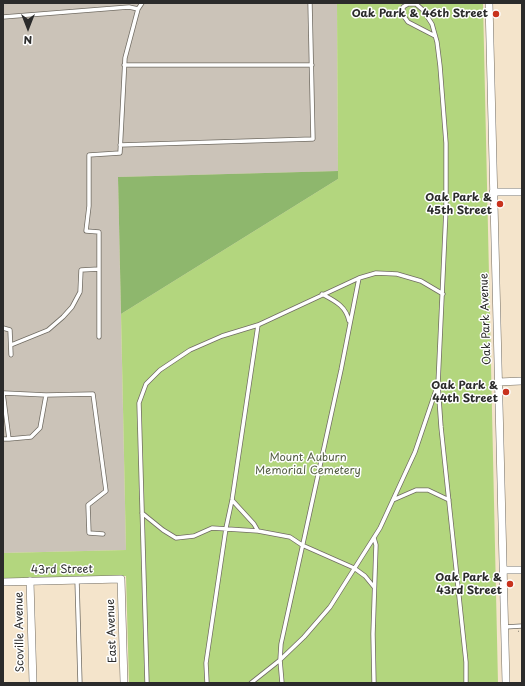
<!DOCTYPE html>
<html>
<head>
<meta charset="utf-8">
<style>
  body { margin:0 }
  #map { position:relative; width:525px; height:686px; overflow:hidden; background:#f4e4cb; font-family:"Playpen Sans",sans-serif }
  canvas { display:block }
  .frame { position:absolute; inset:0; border:4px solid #2b2b2b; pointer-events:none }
  .north { position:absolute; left:8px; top:8px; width:40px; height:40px; -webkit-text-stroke:3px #fff; paint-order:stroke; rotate:180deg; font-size:11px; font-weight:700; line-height:16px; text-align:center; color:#2b2b2b }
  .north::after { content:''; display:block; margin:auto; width:14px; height:18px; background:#2b2b2b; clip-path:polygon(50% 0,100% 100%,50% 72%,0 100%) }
</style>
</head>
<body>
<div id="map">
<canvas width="525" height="686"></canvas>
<div class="frame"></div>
<div class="north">N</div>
</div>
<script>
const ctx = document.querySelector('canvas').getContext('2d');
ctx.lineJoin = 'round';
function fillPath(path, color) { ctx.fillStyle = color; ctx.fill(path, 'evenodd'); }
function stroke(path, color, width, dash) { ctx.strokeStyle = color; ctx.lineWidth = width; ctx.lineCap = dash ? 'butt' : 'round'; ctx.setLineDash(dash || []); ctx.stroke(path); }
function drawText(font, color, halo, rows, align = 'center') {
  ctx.font = font + ' "Playpen Sans",sans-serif'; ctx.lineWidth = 3; ctx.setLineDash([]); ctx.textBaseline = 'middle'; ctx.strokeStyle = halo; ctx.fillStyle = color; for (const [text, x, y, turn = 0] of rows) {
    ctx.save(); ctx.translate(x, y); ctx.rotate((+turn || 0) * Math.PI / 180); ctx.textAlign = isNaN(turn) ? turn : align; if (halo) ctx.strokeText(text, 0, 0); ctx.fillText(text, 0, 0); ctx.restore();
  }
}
const industrial = new Path2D(`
  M3 3H337L338 171 118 177 126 550 3 553Z`);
const green = new Path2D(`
  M337 3H483L498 683H129L126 576 3 579V553L126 550 121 314 338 179Z`);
const forest = new Path2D(`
  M338 171V179L121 314 118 177Z`);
const path = new Path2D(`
  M518 631 522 633`);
const lane = new Path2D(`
  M3 17 129 7 138 9
  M435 36 408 22 403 15V7L408 4H416L423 10 432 24 437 42 440 66 446 143V210L438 384 441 427 466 662V683
  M124 65H312
  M120 145 313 139 310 3
  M322 294C335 301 346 306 349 321
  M3 328 10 330 11 355
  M99 337V232L86 231 89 206V155L120 153 125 58 138 9 142 3
  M11 345 48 330 63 317 72 307 80 292 81 270 99 269
  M3 393 9 439H3
  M4 393 46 395
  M9 439 31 437 40 428 46 395 93 394 106 491 88 505 89 533 103 534
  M232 500 254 524 258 531
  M393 500 416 490H428L449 500
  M142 513 163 530 176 538 194 536 212 528 258 531 290 537 302 545 354 568 365 576 374 587
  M374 538 376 545 373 634 374 683
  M77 580 80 683
  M505 627 522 626
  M147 683 139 403 146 384 160 370 190 350 222 336 258 325 359 278 376 273 397 274 421 281 443 294
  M207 683 206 663 226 528 232 500 258 325
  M251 683 280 660 304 637 330 607 380 528 415 452 437 387
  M282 683 280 660 281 644 341 370 359 278`);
const street = new Path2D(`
  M489 3 506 683
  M493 192H522
  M498 382 522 381
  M504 570H522
  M30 581 33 683
  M3 582 121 579 124 683`);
const markers = [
  [496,14,4,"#c8321e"],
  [500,204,4,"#c8321e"],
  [506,392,4,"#c8321e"],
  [510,584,4,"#c8321e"]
];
const poiNames = [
  ["Oak Park & 46th Street",488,14],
  ["Oak Park &",492,198],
  ["45th Street",492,211],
  ["Oak Park &",498,386],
  ["44th Street",498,399],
  ["Oak Park &",502,578],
  ["43rd Street",502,591]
];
const streetNames = [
  ["Oak Park Avenue",486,319,-92],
  ["43rd Street",62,570,-1],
  ["East Avenue",112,631,-92],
  ["Scoville Avenue",20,632,-91]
];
const parkNames = [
  ["Mount Auburn",308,458],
  ["Memorial Cemetery",308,471]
];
fillPath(industrial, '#cbc3b8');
fillPath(green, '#b3d67e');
fillPath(forest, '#8eb76d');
stroke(lane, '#716c63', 5);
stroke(street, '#716c63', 8);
stroke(path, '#716c63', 1, [1, 3]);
stroke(lane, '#fff', 3.5);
stroke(street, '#fff', 7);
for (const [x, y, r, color] of markers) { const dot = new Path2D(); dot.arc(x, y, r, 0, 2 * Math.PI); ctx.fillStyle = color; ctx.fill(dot); stroke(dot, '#fff', 1.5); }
drawText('bold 11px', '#2b2b2b', '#fff', poiNames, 'right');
drawText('11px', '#2b2b2b', '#fff', streetNames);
drawText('11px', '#545e44', '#fff', parkNames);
</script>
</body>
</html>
